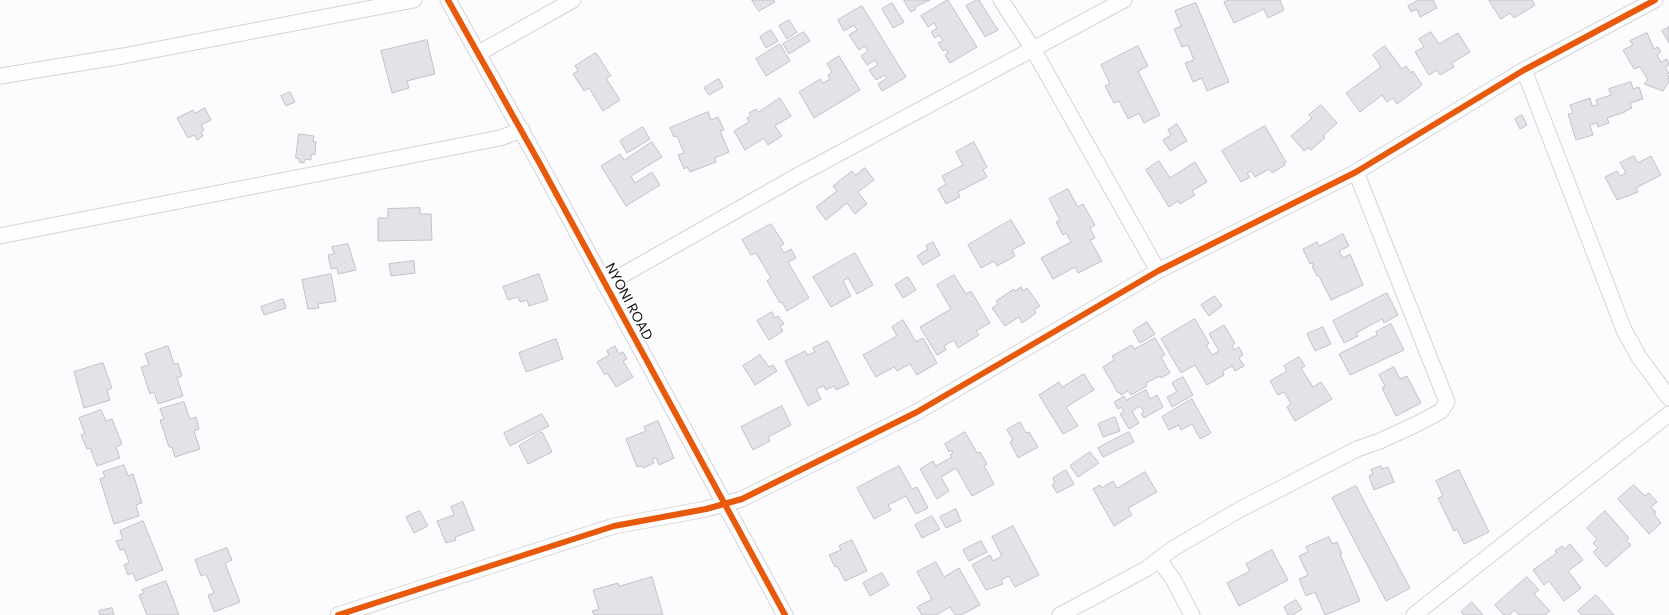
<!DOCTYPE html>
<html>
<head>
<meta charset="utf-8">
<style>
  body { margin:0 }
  canvas { display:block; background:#fcfbfd }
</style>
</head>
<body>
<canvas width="1669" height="615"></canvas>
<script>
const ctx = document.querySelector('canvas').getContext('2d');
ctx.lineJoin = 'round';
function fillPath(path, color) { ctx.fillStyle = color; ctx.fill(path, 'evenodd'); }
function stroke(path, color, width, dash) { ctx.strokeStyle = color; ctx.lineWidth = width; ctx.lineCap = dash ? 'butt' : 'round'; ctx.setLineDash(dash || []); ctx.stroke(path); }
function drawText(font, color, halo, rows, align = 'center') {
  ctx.font = font + ' Poppins,sans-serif'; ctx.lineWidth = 4; ctx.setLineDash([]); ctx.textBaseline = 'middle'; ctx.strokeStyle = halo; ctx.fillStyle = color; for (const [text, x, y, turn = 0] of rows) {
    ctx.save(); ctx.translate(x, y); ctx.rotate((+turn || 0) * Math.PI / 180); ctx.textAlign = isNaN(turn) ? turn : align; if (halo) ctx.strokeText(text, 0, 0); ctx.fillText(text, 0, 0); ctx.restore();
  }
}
const building = new Path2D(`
  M752 0H773L775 2 759 11Z
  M904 0H930L915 7 916 9 911 12Z
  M948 0 977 47 950 63 945 55 948 53 946 49 943 51 938 43 943 41 939 35 935 38 931 32 937 28 934 23 928 27 921 16Z
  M976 0H979L998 30 985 37 966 6Z
  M1230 0H1280L1284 10 1268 18 1264 9 1234 23 1224 2Z
  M1419 0H1433L1437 8 1420 17 1417 9 1411 12 1408 6Z
  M1489 0H1532L1535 5 1514 18 1510 13 1501 19Z
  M892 3 904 22 893 28 882 9Z
  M1196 3 1229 82 1207 91 1202 78 1193 82 1185 63 1194 60 1188 45 1182 47 1174 29 1181 26 1175 11Z
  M862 6 906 77 882 91 878 84 887 78 885 75 876 80 869 70 878 65 875 60 867 65 861 56 868 51 865 46 859 50 849 35 857 30 854 25 844 31 838 20Z
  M789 20 797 32 787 39 779 26Z
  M1669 27V43L1662 31Z
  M771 30 778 41 766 48 760 37Z
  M804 32 810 41 789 54 783 44Z
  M1431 32 1439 44 1458 33 1470 52 1452 63 1454 67 1440 75 1437 70 1429 75 1415 52 1424 47 1419 39Z
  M1647 33 1654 49 1658 47 1661 52 1657 55 1661 62 1667 59 1669 65 1665 67 1669 73 1667 75 1669 76V82L1663 91 1644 84 1648 80 1640 67 1634 69 1623 50 1633 45 1630 41Z
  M427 40 435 74 407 81 409 88 392 93 381 51Z
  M780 44 790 61 766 76 756 59Z
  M1138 46 1148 66 1138 71 1160 115 1144 123 1139 113 1128 119 1119 101 1114 103 1105 86 1110 84 1101 65Z
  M1385 46 1402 69 1406 66 1411 73 1413 71 1422 85 1397 104 1393 98 1387 102 1382 95 1360 112 1346 93 1381 67 1373 55Z
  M596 53 611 76 606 78 620 100 603 111 589 88 584 91 573 74 578 71 575 66Z
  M839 56 860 90 814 118 799 92 820 79 823 83 830 79 828 75 832 72 827 64Z
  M719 79 723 87 709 95 704 88Z
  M1631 82 1633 89 1639 87 1643 99 1630 103 1632 108 1625 111V112L1607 118 1609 123 1598 127 1597 123 1590 125 1593 135 1576 140 1568 114 1573 113 1570 105 1590 98 1592 106 1598 105 1596 100 1611 95 1609 89Z
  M290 92 295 102 286 106 281 96Z
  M780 98 791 116 775 126 782 136 768 145 764 138 745 150 734 131 749 122 747 118 751 116 749 113 756 109 758 112Z
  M1321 105 1337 123 1323 136 1325 138 1311 150 1308 148 1304 151 1291 136 1312 118 1309 115Z
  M205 108 211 120 201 125 204 130 201 132 203 136 197 140 194 135 188 138 177 118 193 110 195 113Z
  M708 112 711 120 718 117 724 130 720 131 729 152 715 158 716 162 690 172 687 167 684 169 678 155 684 153 677 136 674 137 670 128Z
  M1522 115 1527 125 1520 129 1515 119Z
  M1177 124 1187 141 1170 151 1163 140 1171 135 1168 130Z
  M1265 126 1286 162 1284 163 1285 165 1272 173 1269 169 1255 177 1251 171 1247 173 1250 177 1241 182 1222 151Z
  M643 127 650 139 627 153 620 141Z
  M299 134 314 136 313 142H316L315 155 311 154V160L305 159 304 163 299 162V159L296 158Z
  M652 142 662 157 631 176 635 183 652 172 660 185 626 206 601 166 620 154 624 160Z
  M974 142 987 167 983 170 987 177 958 192 960 197 946 204 938 189 946 184 942 176 963 165 956 152Z
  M1634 156 1638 163 1651 156 1661 175 1636 188 1638 192 1617 200 1605 177 1617 171 1620 176 1626 173 1620 163Z
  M1159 161 1170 178 1195 162 1207 182 1192 191 1195 195 1180 204 1178 201 1169 207 1146 170Z
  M865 168 874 180 858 192 867 204 855 214 847 203 826 220 816 207 837 191 833 186 852 171 855 175Z
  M1068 189 1078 207 1083 204 1095 225 1090 228 1095 238 1090 240 1102 261 1078 273 1075 267 1053 279 1041 258 1071 242 1066 233 1063 235 1056 222 1060 220 1049 199Z
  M420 208V214H431L432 240 378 241V218H388V209Z
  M1011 220 1025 243 1012 250 1015 256 997 266 994 261 981 268 968 245Z
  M771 224 784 244 780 246 784 253 791 249 796 258 788 262 809 298 787 311 782 302 780 303 767 281 771 278 756 253 751 255 742 240Z
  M1343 234 1349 246 1339 251 1343 258 1350 254 1363 285 1331 300 1319 276H1317L1312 266 1314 265 1313 263 1310 264 1303 249 1317 242 1319 246Z
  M933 242 940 255 923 265 917 256 928 249 926 246Z
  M348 244 356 270 338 274 337 268 331 269 328 255 334 254 332 247Z
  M855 253 873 285 857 294 848 278 843 281 851 296 831 307 813 277Z
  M414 261 415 273 391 276 389 264Z
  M331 274 336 301 318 304 319 308 308 309 302 280Z
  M539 274 548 300 529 306 527 300 520 302 518 297 508 300 503 287Z
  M954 275 966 294 971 291 990 323 976 331 979 335 958 348 954 340 944 346 946 350 937 355 920 327 951 309 937 285Z
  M908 277 916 290 903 298 895 285Z
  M1021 287 1023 291 1027 288 1040 306 1034 310 1036 313 1022 323 1019 317 1005 326 992 308 998 304 996 301 1014 289 1015 291Z
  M1387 293 1398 315 1384 323 1382 319 1356 333 1358 336 1344 343 1333 321Z
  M1215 296 1222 306 1209 316 1201 305Z
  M283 299 286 308 264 315 261 307Z
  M772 312 775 318 778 316 784 324 780 326 783 331 769 340 757 321Z
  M1195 319 1209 343 1206 345 1212 355 1219 351 1209 334 1224 325 1235 343 1232 345 1234 350 1239 347 1243 355 1239 358 1244 366 1235 371 1232 366 1223 371 1224 375 1207 385 1195 365 1181 373 1161 339Z
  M903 320 916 342 923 338 937 363 917 375 910 364 897 371 894 367 876 377 863 355 897 336 892 327Z
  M1147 322 1155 334 1140 343 1133 331Z
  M1391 324 1404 350 1350 375 1339 354 1377 335 1376 332Z
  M1323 327 1331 344 1315 351 1307 334Z
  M1155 338 1165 355 1161 357 1170 373 1161 378 1160 376 1146 383 1147 386 1131 395 1128 391 1121 395 1119 392 1118 393 1103 367 1114 360 1112 356 1132 345 1134 349Z
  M556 339 563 359 526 372 519 353Z
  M828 341 849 384 836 390 834 386 826 390 824 386 816 389 821 399 808 406 785 361 805 351 808 355 815 352 813 348Z
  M168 346 174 364 178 363 182 376 177 378 183 396 158 404 154 392 150 394 141 367 149 365 145 354Z
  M615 346 619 354 623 352 627 359 623 361 633 377 616 387 607 373 605 375 597 362 609 355 607 351Z
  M760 355 769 367 773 365 777 371 755 385 743 366Z
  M1299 357 1305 366 1301 368 1313 387 1321 382 1332 399 1295 421 1287 407 1291 404 1284 392 1278 395 1270 381 1287 371 1284 366Z
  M103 363 112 388 107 390 110 400 84 408 74 372Z
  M1394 367 1400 379 1407 376 1421 403 1396 416 1382 388 1385 386 1379 375Z
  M1084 374 1094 390 1066 407 1078 426 1063 434 1039 395 1059 382 1062 387Z
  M1183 377 1193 395 1172 407 1167 397 1177 392 1172 383Z
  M1146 390 1150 399 1157 395 1163 407 1144 418 1141 414 1144 412 1140 406 1132 411 1139 423 1129 429 1120 414 1124 412 1121 407 1118 409 1114 402 1124 396 1126 400Z
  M1192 399 1211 433 1200 439 1192 424 1181 430 1179 425 1169 430 1162 417Z
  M184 402 190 419 196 417 199 429 194 431 200 449 175 457 172 447H169L160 420 164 419 160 409Z
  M782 406 791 425 768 437 770 441 753 450 741 427Z
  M101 410 106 421 112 419 122 444 116 447 120 458 97 466 90 448 87 449 81 435 85 434 79 418Z
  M542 414 549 426 510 446 504 433Z
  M1115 417 1120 431 1103 437 1098 424Z
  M658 421 674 458 659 465 656 458 652 459 654 463 643 468 642 466 637 467 626 439 646 431 644 427Z
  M1020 422 1026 433 1029 432 1038 447 1018 458 1010 442 1013 440 1007 430Z
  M542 432 552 452 528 464 519 446Z
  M965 432 977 453 980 452 987 464 984 466 994 484 972 496 956 468 941 477 949 491 937 499 920 469 933 461 936 466 952 457 950 455 953 453 951 450 949 452 945 444Z
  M1129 432 1134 442 1103 457 1098 448Z
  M1090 452 1099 463 1078 477 1070 466Z
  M124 465 128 476 133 474 142 503 136 505 139 516 114 524 100 479 105 477 103 472Z
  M899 466 912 489 917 487 928 508 916 514 906 496 888 505 891 510 874 519 857 488Z
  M1381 466 1382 469 1388 467 1394 482 1374 490 1369 476 1373 474 1371 470Z
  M1066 470 1074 484 1057 493 1052 485 1055 483 1053 478Z
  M1459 470 1489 532 1464 544 1457 529 1454 531 1438 498 1443 496 1436 481Z
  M1145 472 1157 492 1128 508 1132 515 1114 526 1093 489 1100 485 1102 488 1113 481 1117 488Z
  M1634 485 1645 496 1649 493 1657 502 1651 507 1656 512 1654 514 1661 523 1649 534 1618 499Z
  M1356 486 1410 588 1386 601 1332 498Z
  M463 502 474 530 455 537 456 540 446 543 437 521 454 515 451 507Z
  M956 509 961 521 946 528 940 517Z
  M420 511 428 526 414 533 406 517Z
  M1605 511 1629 538 1626 540 1631 545 1606 567 1593 552 1598 548 1593 543 1597 539 1587 528Z
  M932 516 940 529 922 538 915 525Z
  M143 521 163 570 136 581 133 573 128 575 124 565 129 562 124 549 120 550 116 541 123 539 120 531Z
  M1013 526 1039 575 1015 587 1009 576 1001 580 1003 584 986 590 972 565 990 555 993 561 1002 556 992 537Z
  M1329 537 1332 544 1337 542 1342 554H1340L1360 601 1325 615 1315 592 1306 596 1299 579 1308 575 1299 556 1308 552 1306 547Z
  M852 540 867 571 845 581 837 566 835 567 829 555 841 550 839 546Z
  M981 541 987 552 969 561 963 550Z
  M1570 544 1583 560 1568 571 1581 588 1564 601 1549 581 1544 585 1533 570 1557 553 1555 551 1562 546 1564 549Z
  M227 548 232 560 225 563 240 602 214 612 208 595 214 593 206 574 201 576 195 560Z
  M1272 550 1288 580 1239 606 1227 583 1250 571 1246 564Z
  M936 562 944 577 959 568 980 605 961 615H955L950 607 936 615H922L917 607 932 599 917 572Z
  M882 573 889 585 870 596 863 583Z
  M652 577 663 615H594L592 611 599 609 593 590 618 583 619 586Z
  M1527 577 1539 590 1534 594 1550 611 1545 615H1519L1515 610 1509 615H1504L1495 605Z
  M166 581 179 615H147L139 595 144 593 142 590Z
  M1596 595 1614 615H1582L1578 611Z
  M1296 600 1302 609 1293 615H1288L1284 607Z
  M1472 602 1483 615H1464L1461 612Z
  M112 608 114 615H100L99 611Z`);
const street = new Path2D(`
  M448 0 540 164 785 615
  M1001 0 1033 49 1158 271
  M479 53 573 0
  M1524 70 1624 330 1639 357 1669 398
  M0 76 123 56 414 0
  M0 236 500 138 522 130
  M605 285 797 176 1124 0
  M1159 560 1173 579 1192 615
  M338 615 614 526 706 509 742 499 917 412 1158 271 1356 172 1524 70 1655 0
  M1060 615 1146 569 1174 548 1239 510 1357 449 1380 441 1419 423 1441 411 1447 402 1356 172
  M1414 615 1669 414`);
const cycleway = new Path2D(`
  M448 0 540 164 785 615
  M338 615 614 526 706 509 742 499 917 412 1158 271 1356 172 1524 70 1655 0`);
const streetNames = [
  ["NYONI ROAD",628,302,62]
];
fillPath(building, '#e5e2e7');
stroke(building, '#c3c1c5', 1);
stroke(street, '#d6d3d8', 17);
stroke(street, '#fffeff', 15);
stroke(cycleway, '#e8590c', 6);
drawText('14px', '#19151d', '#fff', streetNames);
</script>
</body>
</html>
